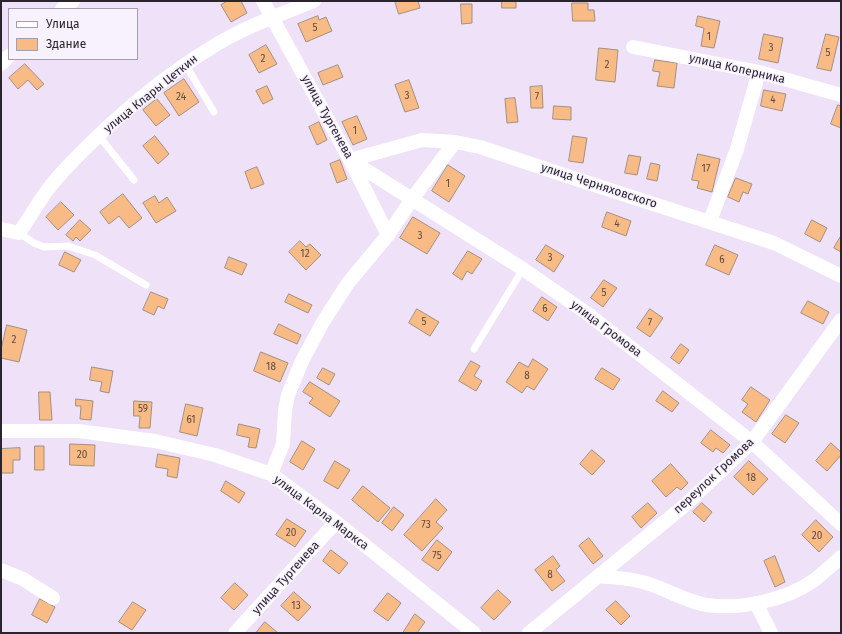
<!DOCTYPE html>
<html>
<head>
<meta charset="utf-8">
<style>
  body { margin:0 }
  #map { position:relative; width:842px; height:634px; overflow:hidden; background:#eee1f8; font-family:"Fira Sans",sans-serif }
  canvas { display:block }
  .frame { position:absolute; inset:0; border:2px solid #29242d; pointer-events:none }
  .legend { position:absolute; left:8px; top:8px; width:130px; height:52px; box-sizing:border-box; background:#f8f1ff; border:1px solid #a59fab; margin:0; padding:5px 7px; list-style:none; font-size:12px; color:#29242d }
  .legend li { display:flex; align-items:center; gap:8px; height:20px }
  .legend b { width:20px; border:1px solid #a59fab }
</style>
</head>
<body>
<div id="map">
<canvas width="842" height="634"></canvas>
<div class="frame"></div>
<ul class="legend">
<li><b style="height:5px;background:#fff"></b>Улица</li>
<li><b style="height:11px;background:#f9bb85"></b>Здание</li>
</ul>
</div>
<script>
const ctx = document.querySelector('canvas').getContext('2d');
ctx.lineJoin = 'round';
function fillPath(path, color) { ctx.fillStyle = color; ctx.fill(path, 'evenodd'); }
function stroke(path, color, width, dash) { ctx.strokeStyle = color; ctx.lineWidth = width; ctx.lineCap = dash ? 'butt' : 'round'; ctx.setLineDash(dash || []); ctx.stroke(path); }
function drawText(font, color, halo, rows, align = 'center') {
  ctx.font = font + ' "Fira Sans",sans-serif'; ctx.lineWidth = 3; ctx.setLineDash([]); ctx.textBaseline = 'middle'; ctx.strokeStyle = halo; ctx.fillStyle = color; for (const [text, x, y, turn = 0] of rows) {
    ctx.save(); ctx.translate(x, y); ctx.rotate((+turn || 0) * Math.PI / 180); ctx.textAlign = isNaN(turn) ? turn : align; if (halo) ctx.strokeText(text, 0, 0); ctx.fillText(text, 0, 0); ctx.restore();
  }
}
const building = new Path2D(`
  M228 1H241L247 13 231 22 221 5Z
  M395 1H418L420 8 399 14Z
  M502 1H516V8H502Z
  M572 3H588V10H594L595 21H573Z
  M461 4H472V23L462 24Z
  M318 16 319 20 326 17 332 31 306 42 298 24Z
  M698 16 720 21 714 48 701 46 704 28 696 26Z
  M764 34 783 38 778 63 759 59Z
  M826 34 839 37 831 71 817 68Z
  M266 45 277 64 259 73 249 55Z
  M599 48 618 50 615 82 596 80Z
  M655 60 677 63 674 88 657 86 660 72 653 71Z
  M25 64 44 84 37 90 28 80 18 89 9 78Z
  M338 65 343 77 323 85 318 73Z
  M184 79 199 102 179 116 164 93Z
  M409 80 419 108 405 112 395 85Z
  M267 86 273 99 263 104 256 91Z
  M542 86 543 108H531L530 87Z
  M764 90 786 94 782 111 761 106Z
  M515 98 518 122 507 123 505 99Z
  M157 99 170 115 156 126 143 110Z
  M838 105 841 106V128L831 124Z
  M554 106 571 107V120L553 119Z
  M357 116 367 139 353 145 342 122Z
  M319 122 327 140 317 145 309 127Z
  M155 136 169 154 158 164 143 146Z
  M573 136 587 138 583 163 569 161Z
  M698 154 720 159 712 192 697 188 699 181 692 180Z
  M629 155 641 157 637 175 625 173Z
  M340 160 347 179 337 183 330 164Z
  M651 163 660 165 657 181 647 179Z
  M448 165 465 176 449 202 432 191Z
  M257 167 264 184 251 189 245 172Z
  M736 178 752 184 748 194 743 192 739 202 728 197Z
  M123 194 142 218 129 228 119 216 109 224 100 212Z
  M155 196 159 203 167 197 176 211 156 223 143 203Z
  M61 202 74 215 58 230 46 217Z
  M607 212 631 221 626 236 602 227Z
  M413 217 440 233 427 254 400 238Z
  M80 220 91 230 80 241 76 237 73 241 66 235Z
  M812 220 827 228 820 242 805 234Z
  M841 236V252L834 248Z
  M300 241 306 247 310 244 321 255 306 270 289 252Z
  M546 245 564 256 554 272 536 260Z
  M715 245 738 255 729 275 706 265Z
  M468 251 482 259 472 274 467 271 462 280 453 274Z
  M65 252 81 260 74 272 59 265Z
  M229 257 247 264 242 275 225 268Z
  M604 280 617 288 603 307 591 298Z
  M151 292 168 299 164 309 158 306 154 315 143 310Z
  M289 294 312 305 308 313 285 302Z
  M542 297 557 307 548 321 533 311Z
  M808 301 829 312 823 324 801 313Z
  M417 309 439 322 430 336 409 323Z
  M650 309 663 318 650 337 637 328Z
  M279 324 301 335 297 344 274 334Z
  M7 325 27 330 19 362 1 358V350Z
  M681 344 689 350 679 364 671 358Z
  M261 352 288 363 280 382 254 371Z
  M533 359 548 369 534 390 527 386 522 393 506 382 519 362 528 367Z
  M471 361 480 366 474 376 482 381 476 391 459 381Z
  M92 367 113 371 109 393 100 391 102 382 90 380Z
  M323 368 335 374 329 385 317 378Z
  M602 368 620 379 613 390 595 379Z
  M310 382 340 401 330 417 309 403 313 398 303 392Z
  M751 387 770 400 756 422 742 412 748 404 742 400Z
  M663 391 679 403 672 412 656 401Z
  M39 392H50L52 420H40Z
  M76 399 93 401 91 420 80 419 81 406H76Z
  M134 401 152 402 150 428H139L140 416H134Z
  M186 404 203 408 197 436 180 432Z
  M786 415 799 423 785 443 772 434Z
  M239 424 260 429 256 448 248 447 250 438 237 435Z
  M711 430 730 445 723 453 716 448 713 452 701 443Z
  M302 441 315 449 303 470 290 462Z
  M831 443 841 452V455L827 471 816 461Z
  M70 444 95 445 94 466 70 465Z
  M35 446H44V470H35Z
  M20 448V460H13V473H1V449Z
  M592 450 605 461 592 475 580 464Z
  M158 454 180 458 177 478 167 476 168 469 156 467Z
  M335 461 350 470 338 489 324 481Z
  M749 461 768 479 753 495 734 477Z
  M671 464 688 483 681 490 677 487 666 497 652 481Z
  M226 481 245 493 239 503 221 491Z
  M363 486 390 508 378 522 352 500Z
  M436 499 447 510 436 522 443 528 422 551 404 535Z
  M648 503 657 513 641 528 632 517Z
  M702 503 712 512 704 522 693 512Z
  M394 507 404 515 392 531 382 523Z
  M287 519 306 531 295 547 276 535Z
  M816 520 833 537 819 552 802 535Z
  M589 538 603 556 593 564 579 546Z
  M437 540 452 552 438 571 422 560Z
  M331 550 348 563 339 574 323 561Z
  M553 556 560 566 556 570 565 581 552 591 535 570Z
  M775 556 785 582 775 587 764 561Z
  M235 583 248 595 234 610 221 598Z
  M498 590 511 602 494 620 481 608Z
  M294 592 311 607 298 621 281 606Z
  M388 593 401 603 388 621 374 611Z
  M40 599 55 607 47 623 32 615Z
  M616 601 630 616 621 625 606 610Z
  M133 602 146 610 132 630 119 622Z
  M415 614 425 622 417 633H403Z
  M265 622 278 633H256Z`);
const service = new Path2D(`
  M185 64 214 112
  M99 136 134 180
  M19 233 34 243 44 247 68 246 95 255 146 285
  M474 349 523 269`);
const minor = new Path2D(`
  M263 1 350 160 388 235 348 283 323 322 302 361 288 395 285 410 283 444 271 474
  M62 9 73 1
  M633 47 759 72 841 95
  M1 64 9 56
  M350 160 523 269 588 314 752 442 841 524
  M350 160 422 140 455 142 480 147 570 177 774 243 841 276
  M710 221 737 149 759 72
  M1 229 19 233C28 220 36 206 46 192 61 171 81 153 99 135 133 103 170 73 209 49 242 28 278 15 314 1
  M388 235 412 199 455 142
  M1 431H78L155 441 215 455 271 474 336 522 474 633
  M1 570 23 579 53 598
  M598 576C614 578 631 578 646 583 667 589 686 602 707 605 739 610 786 600 813 581 822 574 832 565 841 557
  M756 603 771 633
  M235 633 336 522
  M529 633 684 506 752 442 841 320`);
const numberNames = [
  ["5",315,28],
  ["1",709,37],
  ["3",771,48],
  ["5",828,53],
  ["2",263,59],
  ["2",607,65],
  ["3",407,96],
  ["24",181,97],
  ["7",537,97],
  ["4",773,100],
  ["1",355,131],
  ["17",706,169],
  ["1",448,184],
  ["4",617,224],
  ["3",420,236],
  ["12",305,254],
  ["3",550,258],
  ["6",722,260],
  ["5",604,293],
  ["6",545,309],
  ["5",424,322],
  ["7",650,323],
  ["2",14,340],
  ["18",271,367],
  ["8",527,376],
  ["59",143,409],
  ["61",191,420],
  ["20",82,455],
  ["18",751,478],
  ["73",426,525],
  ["20",291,533],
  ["20",817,536],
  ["75",437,556],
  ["8",550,575],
  ["13",296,606]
];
const streetNames = [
  ["улица Коперника",737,69,13],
  ["улица Клары Цеткин",151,94,-39],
  ["улица Тургенева",327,117,61],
  ["улица Черняховского",599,186,18],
  ["улица Громова",606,329,37],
  ["переулок Громова",714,476,-43],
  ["улица Карла Маркса",321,513,37],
  ["улица Тургенева",286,578,-48]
];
fillPath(building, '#f9bb85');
stroke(building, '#a38f7f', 1);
stroke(service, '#fff', 7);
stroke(minor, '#fff', 14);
drawText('10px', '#5d4a43', null, numberNames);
drawText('12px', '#29242d', '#f8f1ff', streetNames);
</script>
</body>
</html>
